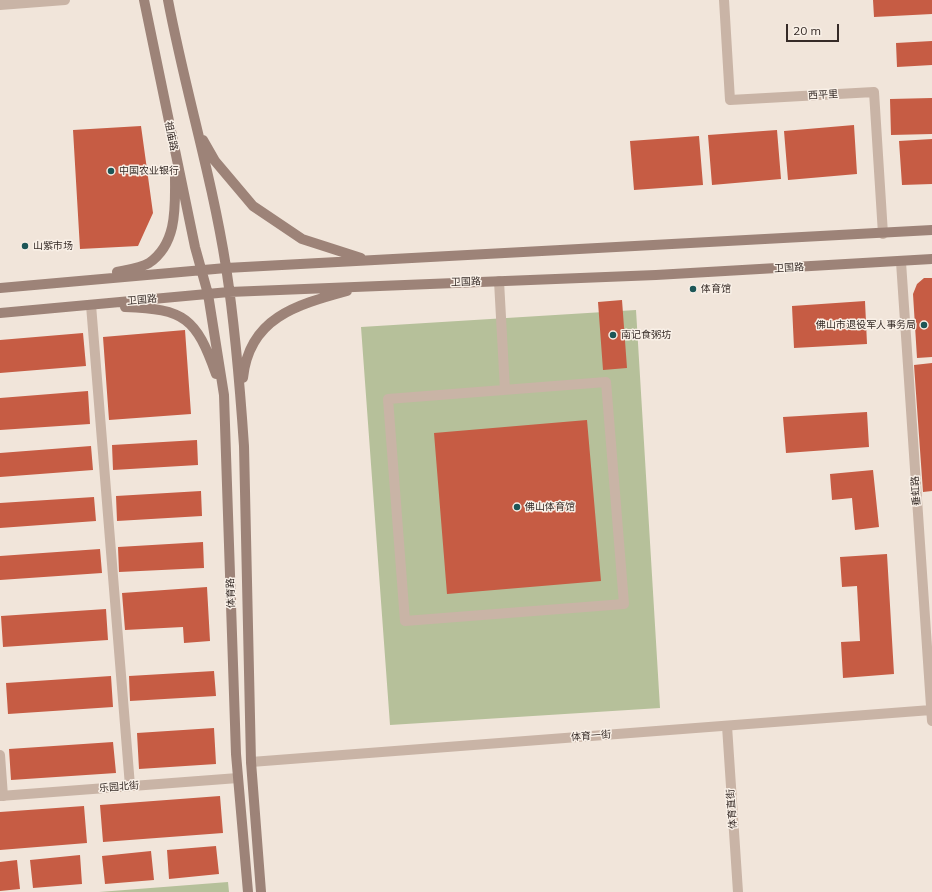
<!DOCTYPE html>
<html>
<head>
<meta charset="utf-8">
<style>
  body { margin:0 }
  #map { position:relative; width:932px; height:892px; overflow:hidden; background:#f1e5da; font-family:Mulish,sans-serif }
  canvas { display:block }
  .scale { position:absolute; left:786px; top:24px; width:53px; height:18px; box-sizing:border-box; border:2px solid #362b27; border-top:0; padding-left:5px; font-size:12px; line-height:14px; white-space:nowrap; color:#362b27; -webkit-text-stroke:3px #f9f0e7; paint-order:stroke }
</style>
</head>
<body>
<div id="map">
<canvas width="932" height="892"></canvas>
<div class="scale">20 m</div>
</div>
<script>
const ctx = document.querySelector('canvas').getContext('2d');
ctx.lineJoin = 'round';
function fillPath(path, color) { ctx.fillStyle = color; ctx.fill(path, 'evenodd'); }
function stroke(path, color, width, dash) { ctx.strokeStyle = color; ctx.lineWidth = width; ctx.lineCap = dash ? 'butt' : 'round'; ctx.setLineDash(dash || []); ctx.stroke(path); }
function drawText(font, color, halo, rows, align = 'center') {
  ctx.font = font + ' Mulish,"Noto Sans SC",sans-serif'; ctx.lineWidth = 3; ctx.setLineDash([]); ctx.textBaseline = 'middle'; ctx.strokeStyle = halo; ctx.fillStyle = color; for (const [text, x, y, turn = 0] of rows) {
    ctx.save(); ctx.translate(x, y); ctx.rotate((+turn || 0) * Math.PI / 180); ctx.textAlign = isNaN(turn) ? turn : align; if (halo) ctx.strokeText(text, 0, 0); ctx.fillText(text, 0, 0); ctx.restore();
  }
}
const green = new Path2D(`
  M636 310 660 708 390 725 361 327Z
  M228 882 229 892H99Z`);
const building = new Path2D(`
  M873 0H932V14L874 17Z
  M932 41V65L897 67 896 43Z
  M932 98V134L891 135 890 99Z
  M854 125 857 174 788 180 784 131Z
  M141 126 153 213 138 246 80 249 73 130Z
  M777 130 781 179 712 185 708 135Z
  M699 136 703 185 634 190 630 141Z
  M932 139V184L902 185 899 141Z
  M924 278H932V357L917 358 913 294 917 284Z
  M622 300 627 368 603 370 598 302Z
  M865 301 867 344 794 348 792 306Z
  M185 330 191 414 109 420 103 337Z
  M83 333 86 366 0 373V340Z
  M932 363V491L923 492 914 365Z
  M88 391 90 424 0 430V398Z
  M867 412 869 447 786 453 783 417Z
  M587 420 601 581 447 594 434 433Z
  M197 440 198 465 113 470 112 445Z
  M91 446 93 470 0 477V453Z
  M873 470 879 527 855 530 852 498 832 500 830 474Z
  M201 491 202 516 117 521 116 496Z
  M94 497 96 521 0 528V503Z
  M203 542 204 568 119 572 118 547Z
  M100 549 102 573 0 580V556Z
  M887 554 894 674 843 678 841 642 860 641 857 586 842 587 840 557Z
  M207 587 210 641 184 643 183 627 125 630 122 593Z
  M106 609 108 640 3 647 1 616Z
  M214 671 216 696 130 701 129 676Z
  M111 676 113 707 8 714 6 683Z
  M214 728 216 764 139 769 137 733Z
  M113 742 116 773 11 780 9 749Z
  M220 796 223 833 103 842 100 805Z
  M84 806 87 843 0 850V812Z
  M216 846 219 874 169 879 167 850Z
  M151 851 154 880 105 884 102 856Z
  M80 855 82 884 33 888 30 860Z
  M17 860 20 889 0 891V862Z`);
const service = new Path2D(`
  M0 5 65 0
  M499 281 505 390
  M606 382 624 604 405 621 388 399Z`);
const minor = new Path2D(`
  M91 305 130 786
  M727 726 738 892
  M0 755 3 796`);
const tertiary = new Path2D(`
  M724 0 730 100 874 92 883 234
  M901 262 932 721
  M251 762 931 710
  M0 796 238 778`);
const secondary = new Path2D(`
  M144 0 195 247 208 294 224 395 236 754 248 892
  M168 0C185 90 212 177 226 267 235 326 240 387 244 446L251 762 261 892
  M203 140 215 161 253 206 302 239 361 258
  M117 272C126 270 141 268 149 263 178 243 175 206 175 175
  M0 288 226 268 932 230
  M125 307C185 309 196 318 216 374
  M0 313 229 292 656 275 932 259
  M243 378C249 318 296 305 347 291`);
const markers = [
  [111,171,4,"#1d5657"],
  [25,246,4,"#1d5657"],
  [693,289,4,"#1d5657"],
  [924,325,4,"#1d5657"],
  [613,335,4,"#1d5657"],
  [517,507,4,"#1d5657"]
];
const streetNames = [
  ["西平里",823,95,-3],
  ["祖庙路",171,136,78],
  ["卫国路",789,268,-3],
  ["卫国路",466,282,-2],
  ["卫国路",142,300,-5],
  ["垂虹路",916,491,-94],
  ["体育路",231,593,-92],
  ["体育一街",591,736,-4],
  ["乐园北街",119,787,-4],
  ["体育直街",732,809,-94]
];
const poiNames = [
  ["中国农业银行",119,171],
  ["山紫市场",33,246],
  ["体育馆",701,289],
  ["佛山市退役军人事务局",916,325,"right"],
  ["南记食粥坊",621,335],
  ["佛山体育馆",525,507]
];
fillPath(green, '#b6c09a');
fillPath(building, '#c65c44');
stroke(service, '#c9b4a6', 10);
stroke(minor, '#c9b4a6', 10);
stroke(tertiary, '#c9b4a6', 10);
stroke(secondary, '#9d8378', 10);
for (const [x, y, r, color] of markers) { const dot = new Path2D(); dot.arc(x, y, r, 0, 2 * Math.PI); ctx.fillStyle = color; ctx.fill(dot); stroke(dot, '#f9f0e7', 1.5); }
drawText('10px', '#362b27', '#f9f0e7', streetNames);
drawText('10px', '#362b27', '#f9f0e7', poiNames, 'left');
</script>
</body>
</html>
